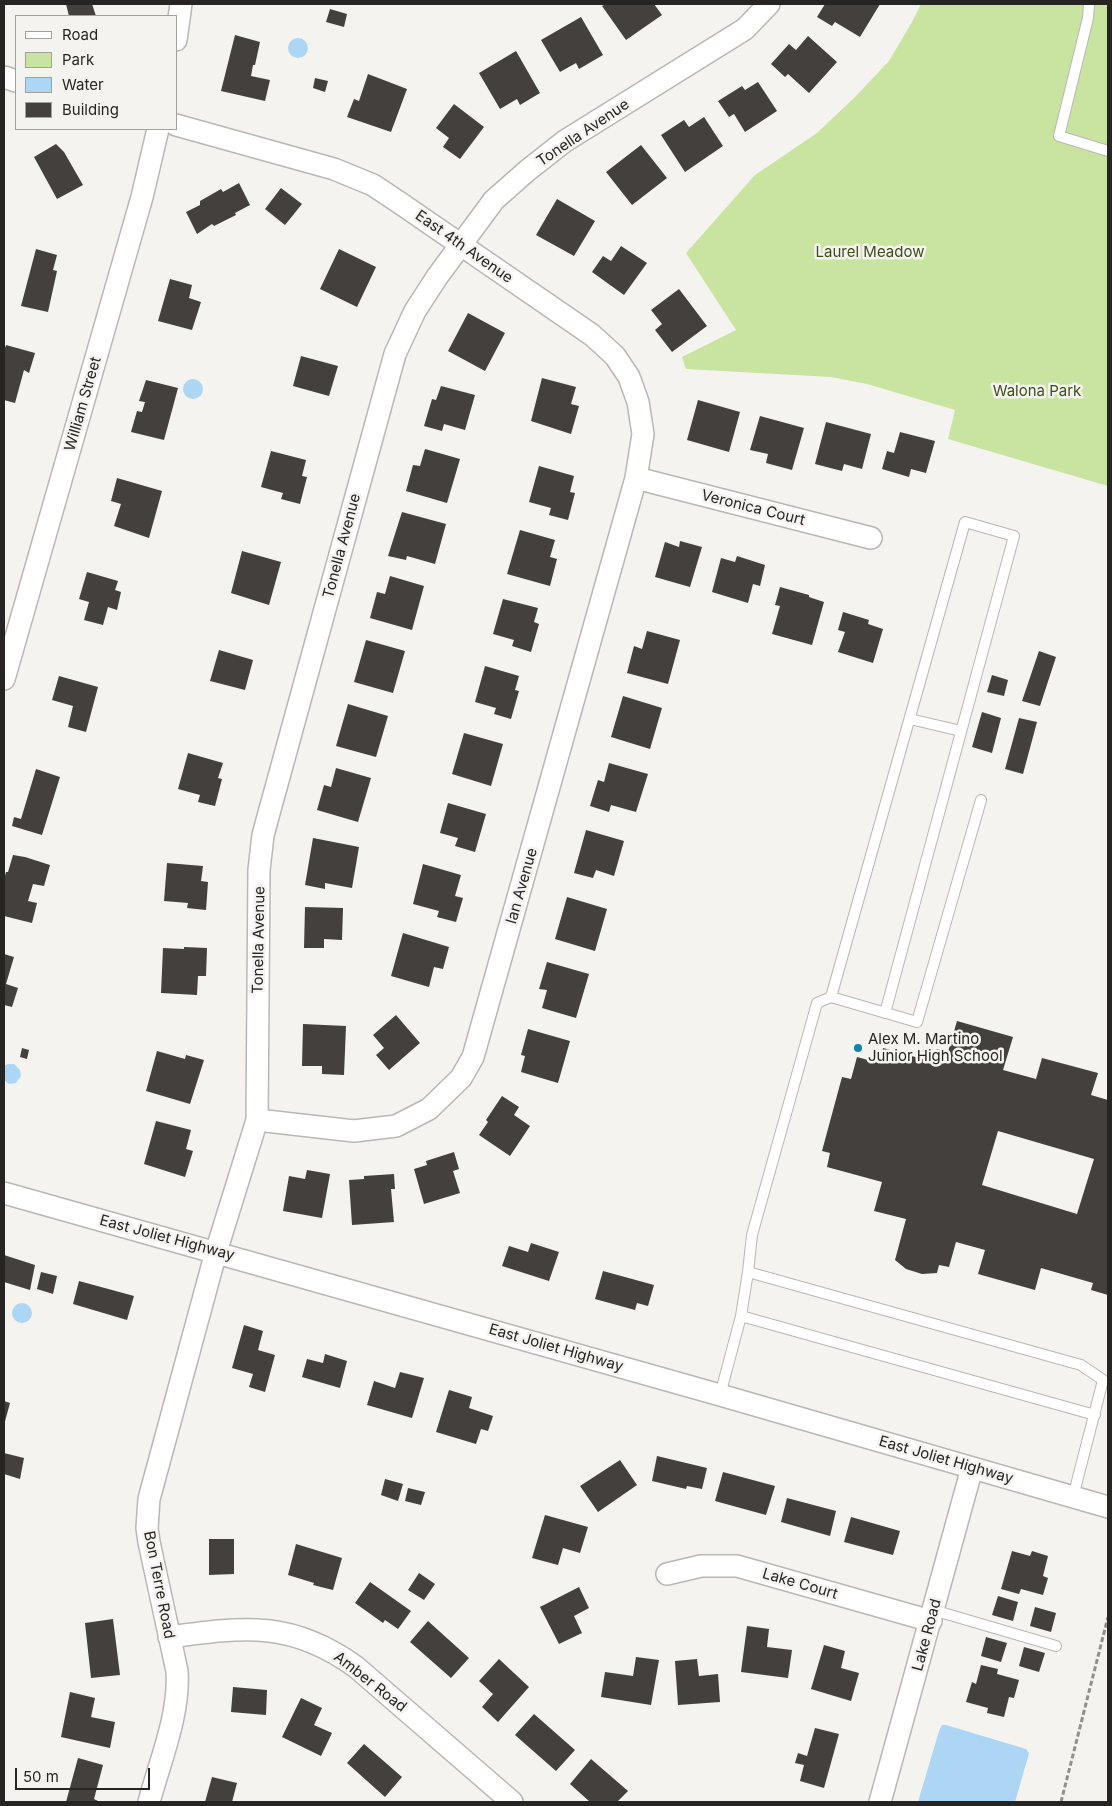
<!DOCTYPE html>
<html>
<head>
<meta charset="utf-8">
<style>
  body { margin:0 }
  #map { position:relative; width:1112px; height:1806px; overflow:hidden; background:#f5f3ef; font-family:Inter,sans-serif }
  canvas { display:block }
  .frame { position:absolute; inset:0; border:5px solid #262524; pointer-events:none }
  .legend { position:absolute; left:15px; top:15px; width:162px; height:115px; box-sizing:border-box; background:#f5f3ef; border:1px solid #a2a19e; margin:0; padding:6px 9px; list-style:none; font-size:15px; color:#262524 }
  .legend li { display:flex; align-items:center; gap:10px; height:25px }
  .legend b { width:25px; border:1px solid #a2a19e }
  .scale { position:absolute; left:15px; top:1768px; width:135px; height:22px; box-sizing:border-box; border:2px solid #262524; border-top:0; padding-left:6px; font-size:15px; line-height:18px; white-space:nowrap; color:#262524; -webkit-text-stroke:4px #f5f3ef; paint-order:stroke }
</style>
</head>
<body>
<div id="map">
<canvas width="1112" height="1806"></canvas>
<div class="frame"></div>
<ul class="legend">
<li><b style="height:6px;background:#fff"></b>Road</li>
<li><b style="height:14px;background:#c8e4a0"></b>Park</li>
<li><b style="height:14px;background:#add5f4"></b>Water</li>
<li><b style="height:14px;background:#43403e"></b>Building</li>
</ul>
<div class="scale">50 m</div>
</div>
<script>
const ctx = document.querySelector('canvas').getContext('2d');
ctx.lineJoin = 'round';
function fillPath(path, color) { ctx.fillStyle = color; ctx.fill(path, 'evenodd'); }
function stroke(path, color, width, dash) { ctx.strokeStyle = color; ctx.lineWidth = width; ctx.lineCap = dash ? 'butt' : 'round'; ctx.setLineDash(dash || []); ctx.stroke(path); }
function drawText(font, color, halo, rows, align = 'center') {
  ctx.font = font + ' Inter,sans-serif'; ctx.lineWidth = 5; ctx.setLineDash([]); ctx.textBaseline = 'middle'; ctx.strokeStyle = halo; ctx.fillStyle = color; for (const [text, x, y, turn = 0] of rows) {
    ctx.save(); ctx.translate(x, y); ctx.rotate((+turn || 0) * Math.PI / 180); ctx.textAlign = isNaN(turn) ? turn : align; if (halo) ctx.strokeText(text, 0, 0); ctx.fillText(text, 0, 0); ctx.restore();
  }
}
const green = new Path2D(`
  M921 4H1108V486L948 439 955 410 867 384 831 377 686 369 682 357 736 330 686 253 755 175 817 133 854 98 889 61 912 22Z`);
const water = new Path2D(`
  M288 48a10 10 0 1 1 20 0a10 10 0 1 1-20 0Z
  M183 389a10 10 0 1 1 20 0a10 10 0 1 1-20 0Z
  M8 1064H14L20 1070 21 1076 16 1083 9 1084 4 1080V1066Z
  M12 1313a10 10 0 1 1 20 0a10 10 0 1 1-20 0Z
  M942 1725H946L1026 1749 1029 1753 1028 1757 1015 1802H918L939 1731Z`);
const building = new Path2D(`
  M66 4H92L96 16H69Z
  M606 4H654L662 15 626 40 602 6Z
  M825 4H880L860 37 835 22 832 26 817 17Z
  M330 9 347 14 344 27 326 22Z
  M581 17 603 55 579 69 576 63 560 72 541 40Z
  M235 35 260 42 255 65H253L251 76 270 80 265 101 221 91Z
  M808 36 837 62 809 93 788 74 785 77 771 64 789 44 796 50Z
  M516 51 540 93 520 105 517 99 500 109 479 73Z
  M368 74 407 89 391 132 347 117 354 99 359 101Z
  M315 78 328 81 325 92 313 88Z
  M758 82 777 111 745 132 734 114 729 117 718 101 742 86 745 90Z
  M454 104 484 127 460 159 443 147 449 138 436 128Z
  M704 117 723 146 685 172 661 135 684 120 689 127Z
  M56 144 64 152 83 185 57 199 34 157Z
  M641 145 667 178 632 205 606 172Z
  M239 183 250 205 235 213 236 215 214 226 212 224 197 234 186 212 200 205V201L221 189 223 192Z
  M281 188 302 204 285 225 265 209Z
  M557 199 595 221 574 256 536 235Z
  M621 246 647 263 624 295 592 272 603 256 611 261Z
  M36 249 57 255 53 270 57 271 48 312 21 306Z
  M339 249 376 267 357 307 320 289Z
  M170 279 192 285 189 298 201 302 192 330 158 321Z
  M679 289 707 326 672 352 655 330 662 324 651 310Z
  M468 313 505 333 485 371 448 351Z
  M6 345 35 353 29 373 24 370 15 403 4 400V351Z
  M301 356 338 366 329 396 293 386Z
  M542 378 576 387 571 404 579 406 571 434 531 421Z
  M146 380 178 388 164 440 131 432 137 411 142 412 145 402 139 401Z
  M441 386 475 395 465 430 444 424 442 431 424 426 432 399 436 400Z
  M698 400 740 412 729 452 687 440Z
  M760 416 804 428 792 470 766 463 768 454 750 450Z
  M826 422 871 434 862 469 844 464 842 471 815 464Z
  M900 432 935 441 926 473 911 469 909 477 882 469 887 451 894 453Z
  M425 449 460 459 447 503 406 491 413 465 420 466Z
  M271 451 306 460 302 476 307 477 300 504 281 499 283 493 261 487Z
  M539 466 574 476 570 492 575 493 568 520 549 515 551 508 529 502Z
  M117 478 162 491 149 538 114 526 121 504 111 501Z
  M402 512 446 524 435 564 407 556 406 560 388 556Z
  M520 530 555 540 550 557 557 559 550 586 507 574Z
  M680 541 702 547 690 587 655 577 665 542 679 547Z
  M242 551 281 562 269 605 231 593Z
  M737 556 765 565 760 586 753 584 748 603 712 592 721 558 735 562Z
  M87 572 118 581 115 590 121 592 117 610 108 607 103 625 84 620 89 602 79 599Z
  M390 576 424 586 412 630 370 618 377 592 385 594Z
  M780 587 809 595V597L824 602 812 645 772 634 780 606 775 605Z
  M503 599 538 608 534 622 539 624 531 652 512 646 514 640 493 634Z
  M843 612 869 620 868 624 883 629 873 663 838 652 845 632 838 630Z
  M647 631 680 640 668 684 627 673 634 646 642 649Z
  M366 640 405 651 393 693 354 682Z
  M219 650 253 660 245 690 210 681Z
  M1039 651 1056 657 1040 706 1022 701Z
  M485 666 519 676 515 690 519 691 511 719 494 714 496 708 475 702Z
  M992 675 1008 680 1004 696 987 692Z
  M59 676 98 687 86 732 68 727 73 706 52 700Z
  M623 696 662 708 650 749 611 737Z
  M348 704 388 716 376 757 336 746Z
  M982 712 1001 718 992 753 972 747Z
  M1019 718 1037 722 1023 774 1005 769Z
  M464 733 503 744 491 786 452 774Z
  M188 753 223 763 218 778 222 779 215 806 198 802 200 795 178 789Z
  M609 763 648 774 636 812 611 805 609 812 590 806 598 780 604 782Z
  M336 768 371 778 358 822 317 810 324 785 331 787Z
  M36 769 60 777 42 835 12 826 14 817 21 819Z
  M448 803 486 814 475 852 455 846 458 838 440 833Z
  M586 830 624 841 614 876 596 870 593 878 574 873Z
  M313 838 359 847 352 888 325 883V889L305 885Z
  M13 855 25 857 50 865 44 886 33 884 28 901 37 903 32 923 4 916V879L6 872H8Z
  M167 863 203 866 201 881 208 882 206 910 187 908 188 903 164 901Z
  M423 864 461 875 455 896 463 898 456 922 437 917 439 911 413 904Z
  M567 897 607 909 595 951 555 939Z
  M305 907 343 908 342 940 324 939V948H304Z
  M403 933 449 947 443 969 434 967 429 987 391 976Z
  M184 947 207 948 206 976H198L197 995 161 993 163 948 184 949Z
  M4 954 14 957 6 984 18 988 12 1007 4 1005Z
  M547 962 589 974 576 1018 542 1008 547 990 539 989Z
  M396 1015 420 1043 389 1070 376 1055 384 1048 373 1035Z
  M957 1021 1013 1037 1003 1070 1036 1079 1042 1058 1098 1073 1091 1095 1108 1100V1295L1091 1290 1093 1283 1041 1268 1035 1290 978 1274 985 1250 956 1242 949 1267 939 1265 937 1273 922 1274 906 1269 895 1260 906 1219 874 1211 882 1182 827 1167 830 1153 822 1151 842 1077 851 1079 857 1057 879 1063 883 1048 933 1062 937 1049 948 1052ZM998 1131 1094 1159 1077 1214 982 1185Z
  M303 1024 346 1026 344 1075 322 1074V1066H302Z
  M528 1029 570 1041 558 1083 521 1072 525 1056 521 1055Z
  M22 1048 29 1050 27 1059 20 1057Z
  M157 1051 185 1059 186 1055 204 1060 190 1104 146 1091Z
  M502 1096 519 1107 514 1115 530 1126 510 1156 479 1135 488 1122 486 1120Z
  M156 1121 191 1130 186 1149 193 1151 185 1177 144 1164Z
  M454 1152 459 1169 453 1171 460 1193 424 1204 414 1169 427 1165 426 1161Z
  M307 1170 330 1174 322 1218 283 1211 289 1176 305 1179Z
  M394 1174 395 1189H391L394 1222 352 1225 349 1180 364 1179V1176Z
  M531 1243 559 1252 549 1281 502 1266 509 1246 528 1252Z
  M4 1255 35 1265 30 1290 4 1282Z
  M603 1271 654 1285 648 1306 637 1303 635 1310 595 1299Z
  M41 1272 57 1276 53 1294 37 1289Z
  M79 1281 134 1296 127 1320 73 1304Z
  M244 1325 263 1331 258 1350 275 1355 265 1392 249 1387 253 1374 232 1368Z
  M325 1354 347 1361 340 1388 302 1377 307 1359 323 1363Z
  M400 1372 424 1378 412 1418 367 1405 374 1381 395 1388Z
  M449 1390 472 1397 469 1408 493 1416 488 1431 481 1429 476 1444 436 1432Z
  M4 1401 10 1403 4 1425Z
  M4 1453 24 1458 20 1479 4 1474Z
  M657 1456 707 1468 702 1489 687 1486 686 1489 652 1481Z
  M620 1460 637 1485 598 1512 580 1486Z
  M723 1472 775 1486 766 1515 715 1501Z
  M385 1479 403 1484 398 1501 381 1495Z
  M408 1488 425 1492 421 1505 405 1501Z
  M787 1498 836 1511 830 1536 781 1522Z
  M545 1515 588 1527 580 1553 563 1548 558 1565 532 1558Z
  M851 1517 900 1531 893 1555 844 1542Z
  M209 1539H234V1574L209 1575Z
  M296 1544 342 1558 333 1590 313 1585 314 1583 288 1575Z
  M1012 1551 1030 1556 1032 1551 1048 1556 1043 1576 1048 1578 1043 1595 1021 1589 1019 1594 1001 1589Z
  M419 1573 435 1584 424 1600 408 1590Z
  M370 1582 411 1611 398 1629 385 1620 383 1623 355 1603Z
  M579 1587 589 1608 574 1616 582 1633 559 1644 540 1607Z
  M998 1596 1018 1602 1013 1621 992 1615Z
  M1035 1607 1056 1613 1051 1632 1030 1626Z
  M113 1619 120 1675 91 1678 85 1623Z
  M428 1621 469 1658 451 1678 410 1642Z
  M747 1626 769 1629 767 1647 792 1650 788 1678 741 1672Z
  M986 1637 1007 1643 1001 1662 981 1656Z
  M824 1645 845 1651 841 1668 859 1673 851 1701 811 1689Z
  M1024 1647 1045 1653 1039 1672 1019 1666Z
  M636 1657 659 1660 651 1705 601 1697 605 1672 633 1676Z
  M499 1659 529 1687 498 1722 482 1707 493 1694 479 1681Z
  M697 1659 699 1676 718 1674 720 1702 678 1705 675 1661Z
  M981 1665 998 1669 997 1674 1019 1680 1014 1698 1009 1697 1004 1717 987 1713 988 1708 966 1702 972 1682 976 1684Z
  M233 1687 267 1690 266 1715 231 1712Z
  M70 1692 95 1698 91 1717 115 1722 110 1748 61 1737Z
  M301 1698 322 1708 314 1725 332 1733 321 1756 282 1737Z
  M534 1714 575 1750 556 1771 515 1735Z
  M815 1728 839 1734 824 1788 800 1781 804 1765 795 1763 798 1753 807 1756Z
  M364 1744 402 1777 385 1797 347 1763Z
  M78 1758 103 1765 94 1799 98 1801 97 1802H66Z
  M591 1759 628 1791 617 1802H590L570 1784Z
  M212 1777 237 1783 232 1802H205Z`);
const path = new Path2D(`
  M1061 1802 1108 1617`);
const lane = new Path2D(`
  M1089 4 1088 18 1059 136 1108 151
  M910 719 961 731
  M981 800 917 1022 831 997 817 1003 752 1235 748 1272 1081 1365 1103 1380 1073 1497
  M831 997 965 522 1014 536 885 1013
  M741 1316 1095 1415
  M720 1395 741 1316 748 1272
  M933 1610 1056 1646`);
const street = new Path2D(`
  M176 40 181 4
  M4 77 16 81
  M176 125 334 169 373 185 400 203 592 335 615 356 629 377 638 402 643 434 636 478 473 1057 461 1078 429 1109 396 1126 354 1131 257 1120
  M636 478 871 538
  M4 679 142 197 158 129
  M4 1193 720 1395 1108 1507
  M667 1574 701 1566H737L931 1621
  M169 1637C244 1627 291 1620 356 1667L512 1802
  M149 1802C160 1761 180 1714 177 1671L149 1542 147 1528 149 1499 216 1252 257 1120 259 870 263 835 395 354 415 311 437 277 494 200 528 170 565 141 745 29 769 4
  M880 1802 972 1468`);
const markers = [
  [858,1048,5,"#0b87aa"]
];
const streetNames = [
  ["Tonella Avenue",583,133,-34],
  ["East 4th Avenue",464,247,35],
  ["William Street",83,404,-74],
  ["Veronica Court",753,508,14],
  ["Tonella Avenue",342,546,-75],
  ["Ian Avenue",522,886,-74],
  ["Tonella Avenue",259,940,-89],
  ["East Joliet Highway",167,1238,15],
  ["East Joliet Highway",556,1348,16],
  ["East Joliet Highway",946,1460,16],
  ["Lake Court",800,1584,16],
  ["Bon Terre Road",159,1585,79],
  ["Lake Road",927,1635,-75],
  ["Amber Road",370,1682,38]
];
const parkNames = [
  ["Laurel Meadow",870,252],
  ["Walona Park",1037,391]
];
const poiNames = [
  ["Alex M. Martino",868,1039],
  ["Junior High School",868,1056]
];
fillPath(green, '#c8e4a0');
fillPath(water, '#add5f4');
fillPath(building, '#43403e');
stroke(lane, '#b9b7b4', 12);
stroke(street, '#b9b7b4', 24);
stroke(path, '#908f8c', 3, [5, 2.5]);
stroke(lane, '#fff', 10);
stroke(street, '#fff', 21);
for (const [x, y, r, color] of markers) { const dot = new Path2D(); dot.arc(x, y, r, 0, 2 * Math.PI); ctx.fillStyle = color; ctx.fill(dot); stroke(dot, '#f5f3ef', 2); }
drawText('15px', '#262524', '#f5f3ef', streetNames);
drawText('15px', '#3c4f1b', '#f5f3ef', parkNames);
drawText('15px', '#262524', '#f5f3ef', poiNames, 'left');
</script>
</body>
</html>
